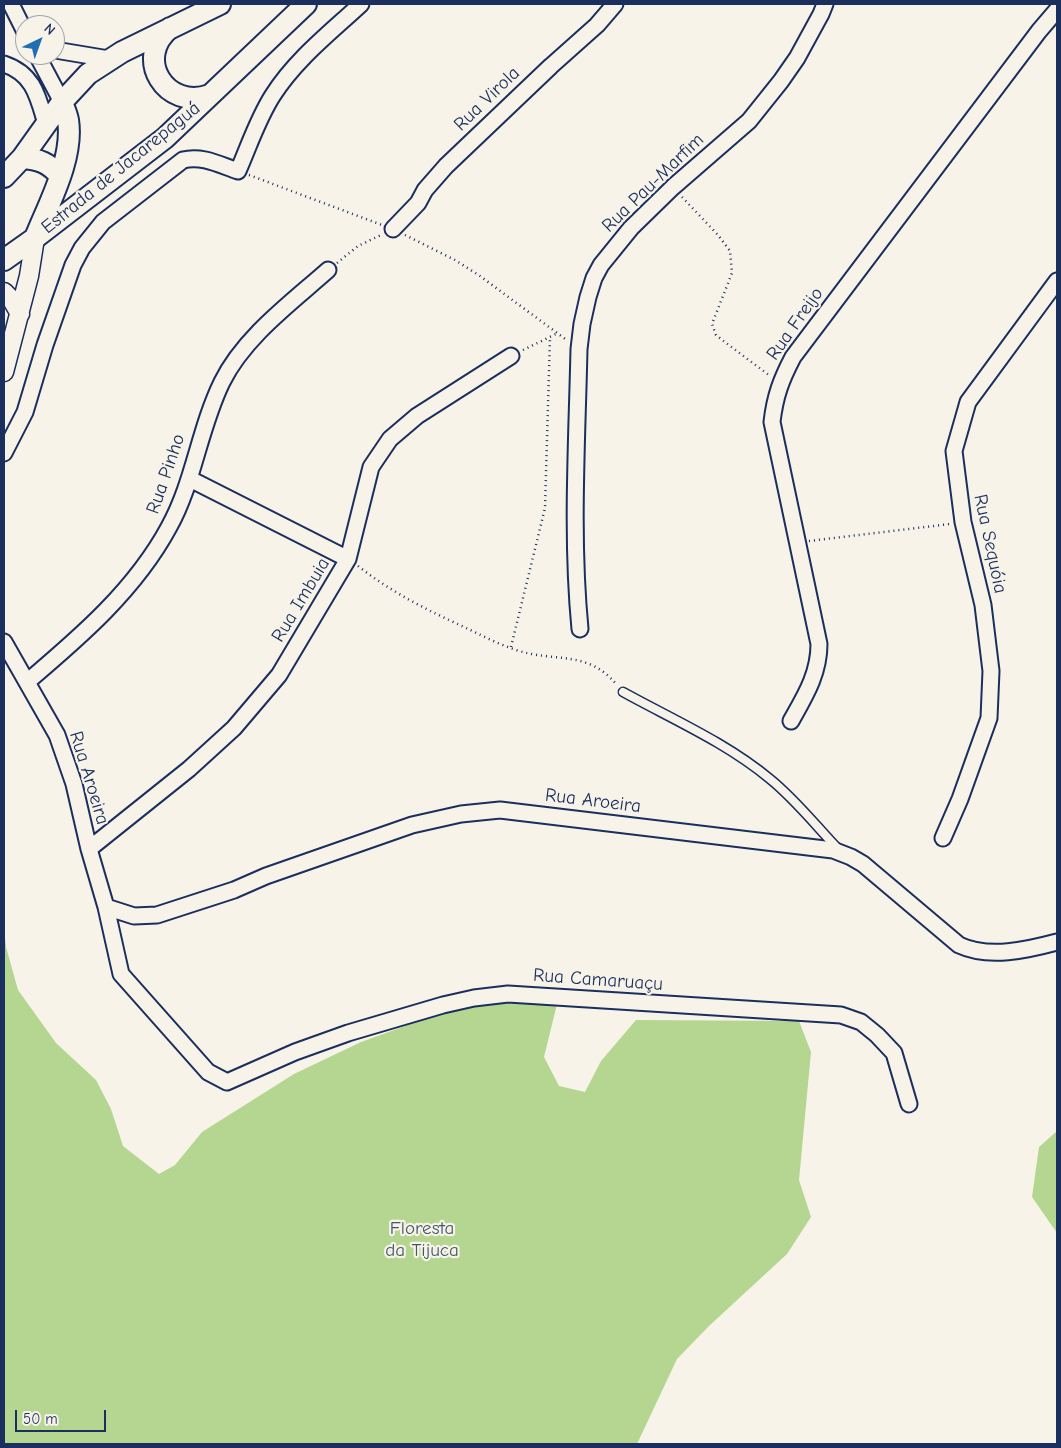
<!DOCTYPE html>
<html>
<head>
<meta charset="utf-8">
<style>
  body { margin:0 }
  #map { position:relative; width:1061px; height:1448px; overflow:hidden; background:#f7f3e8; font-family:"Comic Neue",sans-serif }
  canvas { display:block }
  .frame { position:absolute; inset:0; border:5px solid #1b2f5e; pointer-events:none }
  .north { position:absolute; left:15px; top:15px; width:50px; height:50px; box-sizing:border-box; background:#f7f3e8; border:1px solid #9fa5b1; border-radius:50%; rotate:42deg; font-size:14px; font-weight:700; line-height:20px; text-align:center; color:#1b2f5e }
  .north::after { content:''; display:block; margin:auto; width:18px; height:22px; background:#1f6fb2; clip-path:polygon(50% 0,100% 100%,50% 72%,0 100%) }
  .scale { position:absolute; left:15px; top:1410px; width:91px; height:22px; box-sizing:border-box; border:2px solid #1b2f5e; border-top:0; padding-left:6px; font-size:15px; line-height:18px; white-space:nowrap; color:#1b2f5e; -webkit-text-stroke:4px #f7f3e8; paint-order:stroke }
</style>
</head>
<body>
<div id="map">
<canvas width="1061" height="1448"></canvas>
<div class="frame"></div>
<div class="north">N</div>
<div class="scale">50 m</div>
</div>
<script>
const ctx = document.querySelector('canvas').getContext('2d');
ctx.lineJoin = 'round';
function fillPath(path, color) { ctx.fillStyle = color; ctx.fill(path, 'evenodd'); }
function stroke(path, color, width, dash) { ctx.strokeStyle = color; ctx.lineWidth = width; ctx.lineCap = dash ? 'butt' : 'round'; ctx.setLineDash(dash || []); ctx.stroke(path); }
function drawText(font, color, halo, rows, align = 'center') {
  ctx.font = font + ' "Comic Neue",sans-serif'; ctx.lineWidth = 4.5; ctx.setLineDash([]); ctx.textBaseline = 'middle'; ctx.strokeStyle = halo; ctx.fillStyle = color; for (const [text, x, y, turn = 0] of rows) {
    ctx.save(); ctx.translate(x, y); ctx.rotate((+turn || 0) * Math.PI / 180); ctx.textAlign = isNaN(turn) ? turn : align; if (halo) ctx.strokeText(text, 0, 0); ctx.fillText(text, 0, 0); ctx.restore();
  }
}
const green = new Path2D(`
  M4 929 6 947 18 990 56 1043 96 1080 111 1109 123 1146 159 1174 175 1165 202 1132 294 1074 361 1042 430 1017 496 1000 557 1004 544 1057 559 1086 585 1092 601 1061 636 1020 799 1021 811 1052 799 1180 811 1217 787 1254 709 1326 677 1359 637 1444H4Z
  M1057 1131V1233L1032 1197 1039 1147Z`);
const path = new Path2D(`
  M249 175 382 225
  M682 197 718 235 730 251 732 273 712 324 716 335 726 343 770 376
  M405 235 455 260 480 276 568 341
  M337 263 358 246 381 235
  M523 350 558 333
  M809 541 950 524
  M358 566C391 592 427 610 464 627 481 635 498 644 516 650 555 663 587 649 617 685
  M511 647 545 508 550 337`);
const service = new Path2D(`
  M623 692C672 719 727 743 770 779 796 800 816 826 839 850`);
const minor = new Path2D(`
  M11 4 25 32
  M55 50 109 59
  M37 55 62 102
  M4 64C34 74 38 97 46 124
  M393 229 418 203 425 190 446 166 551 66 597 25 615 4
  M4 453 25 412 45 345 73 265 82 248 103 222 183 160C202 155 220 165 238 171 249 146 258 118 273 95 296 59 331 32 361 4
  M190 479 348 559
  M580 629C571 536 577 442 579 349L582 324 588 297 594 278 601 265 631 228 673 187 749 121 781 81 797 58 821 14 825 4
  M4 642 57 735 74 784 89 849 106 907 121 974 208 1072 227 1082 295 1052 348 1033 443 1005 474 998 508 994 841 1015 861 1022 877 1035 894 1053 909 1104
  M27 682C80 637 135 590 169 527 194 482 199 429 222 382 244 337 292 302 328 270
  M791 721C805 696 819 674 819 644L772 422C775 396 781 380 793 357L1039 31 1057 10
  M943 838 960 799 989 718 991 671 983 605 963 522 954 451 968 402 1057 281
  M89 849 189 769 234 728 279 675 348 559 371 467 390 439 417 416 511 356
  M106 907 134 916 157 915 234 890 266 876 412 825 461 814 500 810 833 850 851 857 863 864 959 945C989 959 1027 950 1057 942`);
const tertiary = new Path2D(`
  M4 292 12 300 20 314
  M4 372 29 276 35 238`);
const secondary = new Path2D(`
  M170 28C133 58 166 111 210 95
  M22 158C39 159 49 163 60 176
  M4 177 22 158 62 102 88 74 122 52 220 4
  M35 238C49 203 74 158 68 120 67 114 64 108 62 102
  M4 260 35 238 165 138 306 4`);
const streetNames = [
  ["Rua Virola",487,99,-44],
  ["Estrada de Jacarepaguá",121,168,-39],
  ["Rua Pau-Marfim",653,183,-44],
  ["Rua Freijo",795,324,-55],
  ["Rua Pinho",166,474,-71],
  ["Rua Sequóia",990,544,78],
  ["Rua Imbuia",301,600,-59],
  ["Rua Aroeira",89,778,73],
  ["Rua Aroeira",593,801,7],
  ["Rua Camaruaçu",598,980,4]
];
const parkNames = [
  ["Floresta",422,1229],
  ["da Tijuca",422,1251]
];
fillPath(green, '#b5d690');
stroke(service, '#1b2f5e', 11);
stroke(minor, '#1b2f5e', 19);
stroke(tertiary, '#1b2f5e', 21);
stroke(secondary, '#1b2f5e', 24);
stroke(path, '#1b2f5e', 2.5, [1, 4]);
stroke(service, '#f7f3e8', 8);
stroke(minor, '#f7f3e8', 15);
stroke(tertiary, '#f7f3e8', 18);
stroke(secondary, '#f7f3e8', 20);
drawText('19px', '#1b2f5e', '#f7f3e8', streetNames);
drawText('19px', '#42596a', '#f7f3e8', parkNames);
</script>
</body>
</html>
